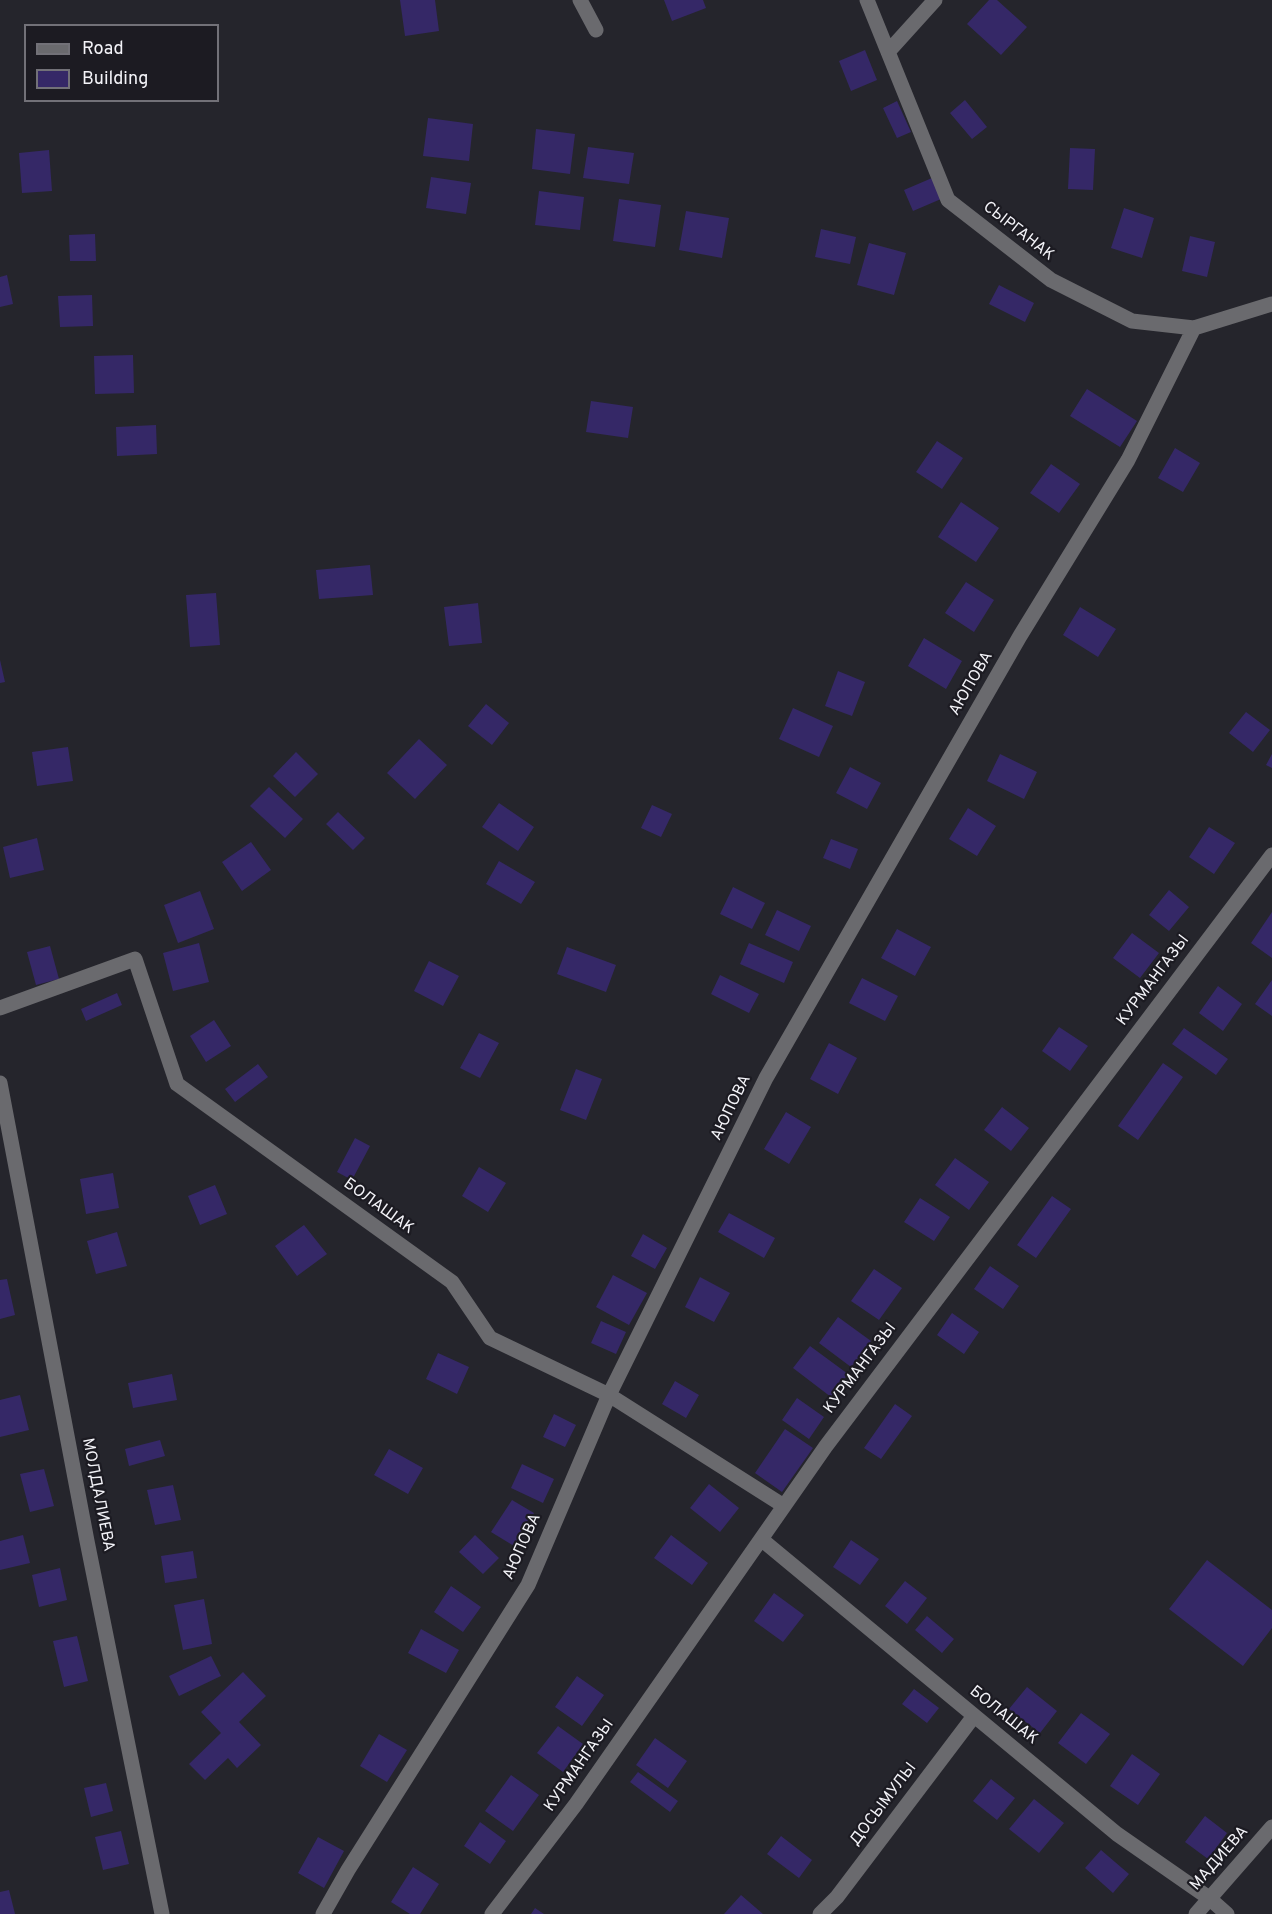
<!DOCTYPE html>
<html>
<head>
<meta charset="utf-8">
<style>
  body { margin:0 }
  #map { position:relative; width:1272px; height:1914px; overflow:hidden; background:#25252c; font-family:Overpass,sans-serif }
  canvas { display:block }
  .legend { position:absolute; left:24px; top:24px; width:195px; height:78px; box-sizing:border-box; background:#1c1b22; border:2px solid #727178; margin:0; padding:8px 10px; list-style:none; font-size:18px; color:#f3f3f8 }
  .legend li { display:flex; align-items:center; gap:12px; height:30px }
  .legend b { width:30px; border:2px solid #727178 }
</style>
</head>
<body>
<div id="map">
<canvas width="1272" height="1914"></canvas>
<ul class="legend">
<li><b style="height:8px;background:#6a6a6e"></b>Road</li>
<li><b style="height:16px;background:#352867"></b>Building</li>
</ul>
</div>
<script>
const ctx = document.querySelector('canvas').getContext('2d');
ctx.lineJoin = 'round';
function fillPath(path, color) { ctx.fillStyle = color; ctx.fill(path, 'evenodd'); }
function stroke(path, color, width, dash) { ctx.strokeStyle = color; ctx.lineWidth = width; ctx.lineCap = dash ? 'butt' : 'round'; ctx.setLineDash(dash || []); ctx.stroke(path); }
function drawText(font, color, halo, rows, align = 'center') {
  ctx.font = font + ' Overpass,sans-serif'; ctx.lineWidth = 4.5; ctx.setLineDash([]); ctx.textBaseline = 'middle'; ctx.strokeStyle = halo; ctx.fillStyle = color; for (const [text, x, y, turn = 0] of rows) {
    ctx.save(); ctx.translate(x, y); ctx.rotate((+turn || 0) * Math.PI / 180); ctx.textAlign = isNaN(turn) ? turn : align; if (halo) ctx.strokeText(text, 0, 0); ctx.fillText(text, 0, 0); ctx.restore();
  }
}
const building = new Path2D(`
  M400 0H435L439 31 405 36Z
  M664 0H703L706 8 672 21Z
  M989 0H997L1027 27 1001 55 967 24Z
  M865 50 877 80 851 91 839 61Z
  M965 100 987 127 972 139 950 113Z
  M897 101 911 132 897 138 883 108Z
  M428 118 473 124 469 161 423 156Z
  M536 129 575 134 570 174 532 169Z
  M588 147 634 153 629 184 583 178Z
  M1070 148 1095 149 1093 190 1068 189Z
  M49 150 52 191 22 193 19 153Z
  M431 177 471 183 466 214 426 208Z
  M932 178 941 199 913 211 904 190Z
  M539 191 584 197 580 230 535 225Z
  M619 199 661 205 655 247 613 241Z
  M1124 208 1154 218 1142 258 1111 248Z
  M686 211 729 218 722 258 679 250Z
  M821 229 856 237 850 264 815 257Z
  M95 234 96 261H70L69 235Z
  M1190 236 1215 242 1207 277 1182 271Z
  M869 243 906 253 894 295 857 285Z
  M7 275 13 304 0 307V277Z
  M999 285 1034 303 1025 322 989 304Z
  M92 295 93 326 60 327 58 296Z
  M133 355 134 393 95 394 94 356Z
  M1087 389 1137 421 1120 447 1070 416Z
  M591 401 633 407 628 438 586 432Z
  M156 425 157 454 117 456 116 427Z
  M937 441 963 458 942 489 916 472Z
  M1175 448 1200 463 1183 492 1158 478Z
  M1051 464 1080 484 1059 513 1030 493Z
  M961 502 999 528 976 562 938 537Z
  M370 565 373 595 319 599 316 570Z
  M966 582 994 600 974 632 945 613Z
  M216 593 220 645 190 647 186 595Z
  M478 603 482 643 449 646 444 607Z
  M1080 607 1116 629 1098 657 1063 635Z
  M924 638 962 661 946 689 908 666Z
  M0 660 5 682 0 683Z
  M838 671 865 682 852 716 825 706Z
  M486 704 509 723 492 745 468 726Z
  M793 708 833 726 819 757 779 739Z
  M1246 712 1270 730 1253 752 1229 733Z
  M419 739 447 765 415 799 387 773Z
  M68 747 73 781 37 786 32 752Z
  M296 752 318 774 295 797 273 776Z
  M1000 754 1037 772 1024 799 987 781Z
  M1272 754V768L1266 765Z
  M850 767 881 783 867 809 836 793Z
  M269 787 303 819 285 838 250 806Z
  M499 803 534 827 518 851 482 827Z
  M652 805 672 814 661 837 641 828Z
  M968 808 996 826 977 856 949 839Z
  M338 812 365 838 353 850 326 824Z
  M1209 827 1235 843 1214 874 1189 857Z
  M37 838 44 870 10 878 3 847Z
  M831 839 858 849 850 869 823 858Z
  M251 842 271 870 242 891 222 862Z
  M499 861 535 882 521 904 486 884Z
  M733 887 765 903 752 929 720 914Z
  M1169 890 1189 907 1169 931 1149 915Z
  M200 891 214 929 178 943 164 905Z
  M777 910 811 926 799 951 765 935Z
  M1272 912V958L1251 943Z
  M897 929 931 947 915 976 881 958Z
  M1132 933 1159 953 1140 978 1113 958Z
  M199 943 209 982 173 991 163 953Z
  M749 943 793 962 784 983 740 964Z
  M50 946 59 979 36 985 27 952Z
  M567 947 616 965 606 992 557 974Z
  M429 961 459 976 443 1006 414 991Z
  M720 975 759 994 749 1013 711 994Z
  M862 978 898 996 885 1021 849 1003Z
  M1272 980V1016L1255 1004Z
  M1218 986 1242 1004 1223 1031 1199 1013Z
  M117 993 122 1005 86 1021 81 1009Z
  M214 1020 231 1046 206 1062 190 1036Z
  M1059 1027 1088 1046 1070 1071 1042 1051Z
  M1184 1028 1228 1059 1216 1075 1172 1044Z
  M479 1033 499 1043 480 1078 460 1068Z
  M829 1043 857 1058 838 1094 810 1079Z
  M1163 1063 1183 1077 1138 1140 1118 1126Z
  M258 1064 268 1077 235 1102 225 1089Z
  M576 1069 602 1079 586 1120 560 1110Z
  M1002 1107 1029 1128 1011 1151 984 1130Z
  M786 1112 811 1127 789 1164 764 1149Z
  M355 1138 370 1146 352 1180 337 1172Z
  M955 1158 989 1182 969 1210 935 1185Z
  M479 1167 506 1183 488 1212 462 1196Z
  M113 1173 119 1208 86 1214 80 1179Z
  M215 1185 227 1214 200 1225 188 1196Z
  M1052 1196 1071 1209 1036 1258 1017 1245Z
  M920 1198 950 1217 934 1241 904 1222Z
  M729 1213 775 1238 764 1258 718 1232Z
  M304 1225 327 1254 297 1276 275 1246Z
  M117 1232 127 1266 96 1274 87 1241Z
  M643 1234 667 1248 655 1269 631 1256Z
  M990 1266 1019 1286 1003 1309 974 1289Z
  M874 1269 902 1288 879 1320 851 1301Z
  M613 1275 647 1293 629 1325 596 1307Z
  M700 1277 730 1293 714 1322 685 1307Z
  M7 1279 15 1315 0 1319V1280Z
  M952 1313 979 1332 964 1354 937 1335Z
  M838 1317 871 1341 851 1367 819 1343Z
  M601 1321 626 1332 616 1354 591 1343Z
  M810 1346 848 1374 831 1397 793 1368Z
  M438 1353 469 1367 457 1394 426 1379Z
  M172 1374 177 1400 133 1408 128 1383Z
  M675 1381 699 1395 686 1418 662 1404Z
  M20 1395 29 1430 0 1437V1400Z
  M797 1398 824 1417 809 1439 782 1420Z
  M895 1404 912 1416 881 1459 864 1448Z
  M554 1414 576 1425 565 1447 543 1437Z
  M785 1429 813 1448 782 1492 755 1473Z
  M160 1440 165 1456 129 1466 125 1449Z
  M389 1449 423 1468 408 1494 374 1475Z
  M522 1464 554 1479 543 1503 511 1488Z
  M44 1469 54 1506 30 1512 20 1474Z
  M709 1484 739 1508 720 1532 690 1508Z
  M173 1485 181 1520 155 1525 147 1490Z
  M512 1500 534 1513 514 1546 491 1532Z
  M23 1535 30 1563 0 1570V1541Z
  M475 1535 499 1558 483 1574 459 1552Z
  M671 1535 708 1563 692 1585 654 1558Z
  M851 1540 879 1559 860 1585 833 1567Z
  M193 1551 197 1578 165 1583 161 1556Z
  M1207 1560 1272 1610V1628L1243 1666 1169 1609Z
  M60 1568 67 1600 39 1607 32 1575Z
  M905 1581 927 1598 907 1624 885 1606Z
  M451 1586 481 1607 463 1632 434 1612Z
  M774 1593 804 1615 783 1642 754 1621Z
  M204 1599 212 1644 183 1650 174 1605Z
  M927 1616 954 1639 942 1653 915 1630Z
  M421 1629 459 1650 446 1673 408 1653Z
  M77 1636 88 1681 64 1687 53 1641Z
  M211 1656 221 1676 179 1696 169 1676Z
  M243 1672 266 1696 239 1722 261 1745 237 1768 228 1758 205 1780 189 1764 221 1733 201 1712Z
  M577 1676 604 1695 582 1726 555 1707Z
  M1027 1687 1057 1711 1040 1733 1009 1709Z
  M914 1689 939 1708 927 1723 902 1704Z
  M1081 1713 1110 1734 1086 1764 1058 1743Z
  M558 1726 583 1744 563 1772 537 1753Z
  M379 1734 407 1750 387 1782 360 1766Z
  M655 1738 687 1761 668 1788 636 1765Z
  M1132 1754 1160 1774 1138 1805 1110 1786Z
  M638 1772 678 1801 670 1812 630 1782Z
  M511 1775 539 1795 513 1831 485 1811Z
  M991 1779 1015 1798 997 1820 973 1801Z
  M106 1783 113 1811 91 1817 84 1788Z
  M1034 1799 1064 1823 1039 1853 1009 1829Z
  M1205 1816 1227 1833 1208 1859 1185 1842Z
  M480 1822 506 1841 490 1864 464 1846Z
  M121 1831 129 1864 103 1870 95 1837Z
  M781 1836 812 1860 799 1878 767 1854Z
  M318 1837 344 1851 324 1888 298 1873Z
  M1101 1850 1129 1874 1113 1893 1085 1868Z
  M413 1867 439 1884 420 1914H410L391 1902Z
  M9 1890 15 1914H0V1892Z
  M741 1895 763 1914H724Z
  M535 1908 544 1914H531Z`);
const street = new Path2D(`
  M580 0 596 30
  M867 0 948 200 1051 280 1132 321 1194 328 1272 304
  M888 52 935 0
  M0 1008 135 959 177 1084 452 1282 490 1338 609 1395 784 1506
  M0 1083 87 1541 162 1914
  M761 1539 1117 1834 1209 1898 1227 1914
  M323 1914 348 1870 528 1585 609 1395 766 1078 1020 636 1128 460 1194 328
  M492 1914 576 1804 826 1446 1272 855
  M820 1914 837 1897 974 1716
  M1196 1914 1272 1827`);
const streetNames = [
  ["СЫРГАНАК",1018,232,38],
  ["АЮПОВА",972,684,-60],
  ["КУРМАНГАЗЫ",1154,981,-53],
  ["АЮПОВА",732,1108,-64],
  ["БОЛАШАК",378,1207,36],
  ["КУРМАНГАЗЫ",861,1369,-53],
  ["МОЛДАЛИЕВА",97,1495,79],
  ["АЮПОВА",523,1547,-66],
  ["БОЛАШАК",1003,1716,39],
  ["КУРМАНГАЗЫ",580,1766,-55],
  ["ДОСЫМУЛЫ",884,1805,-53],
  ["МАДИЕВА",1220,1859,-49]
];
fillPath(building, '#352867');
stroke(street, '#6a6a6e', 15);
drawText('16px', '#f3f3f8', '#1c1b22', streetNames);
</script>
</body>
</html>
